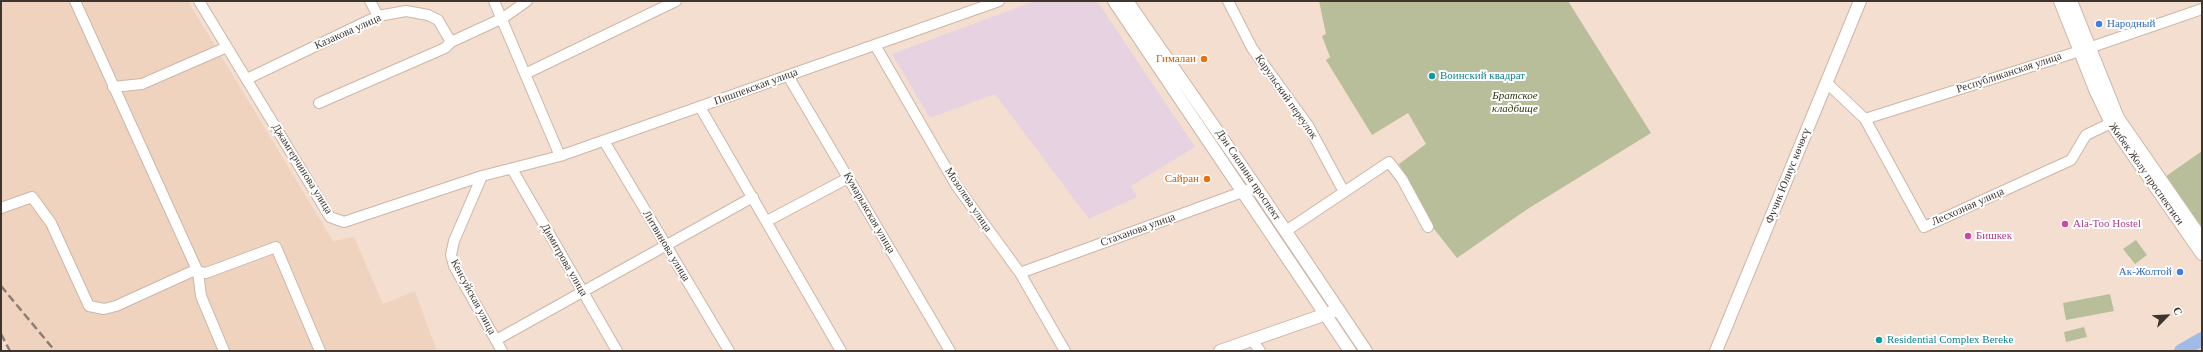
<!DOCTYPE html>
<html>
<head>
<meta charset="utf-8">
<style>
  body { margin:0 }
  #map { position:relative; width:2203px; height:352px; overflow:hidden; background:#f4decf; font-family:"Times New Roman",serif }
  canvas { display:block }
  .frame { position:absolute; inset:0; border:2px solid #3e352f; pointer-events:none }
  .north { position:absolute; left:2147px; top:296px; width:40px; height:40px; -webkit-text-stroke:3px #fff; paint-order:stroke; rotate:66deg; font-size:11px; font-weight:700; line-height:16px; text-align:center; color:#3e352f }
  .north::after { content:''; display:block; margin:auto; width:14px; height:18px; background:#3e352f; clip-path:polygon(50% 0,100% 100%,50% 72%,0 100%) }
</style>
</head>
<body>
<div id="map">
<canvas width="2203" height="352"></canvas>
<div class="frame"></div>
<div class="north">С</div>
</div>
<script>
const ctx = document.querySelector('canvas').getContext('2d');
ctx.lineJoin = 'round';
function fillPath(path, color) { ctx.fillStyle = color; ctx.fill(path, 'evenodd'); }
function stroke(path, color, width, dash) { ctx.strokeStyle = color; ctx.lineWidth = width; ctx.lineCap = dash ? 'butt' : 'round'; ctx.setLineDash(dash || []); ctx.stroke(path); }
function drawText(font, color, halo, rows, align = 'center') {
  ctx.font = font + ' "Times New Roman",serif'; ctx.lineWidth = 4; ctx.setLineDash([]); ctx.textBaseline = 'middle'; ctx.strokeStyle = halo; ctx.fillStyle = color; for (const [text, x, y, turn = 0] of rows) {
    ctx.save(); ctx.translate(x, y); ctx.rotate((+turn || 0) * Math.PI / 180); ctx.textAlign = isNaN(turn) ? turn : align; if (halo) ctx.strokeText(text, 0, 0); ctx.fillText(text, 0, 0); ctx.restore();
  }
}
const commercial = new Path2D(`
  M1035 1H1097L1195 147 1131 186 1137 197 1089 219 995 94 930 118 892 54Z`);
const built = new Path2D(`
  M1 1H188L333 241 354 237 383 304 415 291 437 351H12L1 332Z`);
const green = new Path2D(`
  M1319 1H1568L1651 133 1526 210 1457 258 1427 220 1399 164 1426 144 1408 113 1372 135 1326 60 1330 57 1322 36 1326 34Z
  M2202 151V228L2165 177Z
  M2136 240 2147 255 2135 264 2123 249Z
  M2110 294 2114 311 2066 320 2063 303Z
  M2084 327 2087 337 2066 342 2064 332Z`);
const river = new Path2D(`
  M2181 351 2202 339`);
const minor = new Path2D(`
  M75 1 198 272 201 296 224 351
  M199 1 330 217 344 222 482 176 560 156 999 1
  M370 1 378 16
  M494 1 560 156
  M1228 1 1252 48 1309 127 1344 192
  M875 45 956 185 1020 273 1065 351
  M525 74 676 1
  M788 76 950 351
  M247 79 378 16 406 11 428 15 438 20 451 42 503 18 527 1
  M1827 83 1865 119 2080 51 2202 9
  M113 87 142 84 227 47
  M319 103 445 48 451 42
  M700 107 841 351
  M1865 119 1924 227 2071 160 2086 135 2111 123
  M604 141 729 351
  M512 169 617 351
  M482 176 454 241 451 255 454 266 502 351
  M1 208 32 197 51 223 89 306 104 309 116 306 193 271 206 273 276 247 320 351
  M767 221 848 178
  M1286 231 1389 162 1402 179 1428 227
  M1020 273 1256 187
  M496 340 753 197
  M1252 340 1260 351`);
const major = new Path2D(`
  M1114 1 1350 351
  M1127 1 1256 187 1366 351
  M2060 1 2096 92 2111 123 2202 254
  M2071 1 2118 118 2202 239
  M1220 351 1332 312
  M1716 351 1860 1`);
const rail = new Path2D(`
  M1 286 55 351
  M1 334 10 351`);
const markers = [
  [2099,24,4,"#3f7fe0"],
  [1204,59,4,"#e8710a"],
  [1432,76,4,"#0f9aa8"],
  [1207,179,4,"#e8710a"],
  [2065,224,4,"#d1479c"],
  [1968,236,4,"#d1479c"],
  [2180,272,4,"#3f7fe0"],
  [1879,340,4,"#0f9aa8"]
];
const shopNames = [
  ["Народный",2107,24],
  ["Ак-Жолтой",2172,272,"right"]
];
const streetNames = [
  ["Казакова улица",348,32,-24],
  ["Республиканская улица",2009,73,-18],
  ["Пишпекская улица",756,87,-20],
  ["Карульский переулок",1286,97,55],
  ["Джамгерчинова улица",302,169,58],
  ["Жибек Жолу проспектиси",2146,174,55],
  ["Дэн Сяопина проспект",1248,175,56],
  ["Фучик Юлиус көчөсү",1788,176,-68],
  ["Мозолева улица",968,200,56],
  ["Лесхозная улица",1968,207,-24],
  ["Кумарыкская улица",869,213,60],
  ["Стаханова улица",1138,230,-20],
  ["Литвинова улица",666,246,59],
  ["Димитрова улица",564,260,60],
  ["Кенсуйская улица",473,297,62]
];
const foodNames = [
  ["Гималаи",1196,59],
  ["Сайран",1199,179]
];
const cultureNames = [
  ["Воинский квадрат",1440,76],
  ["Residential Complex Bereke",1887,340]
];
const parkNames = [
  ["Братское",1515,96],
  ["кладбище",1515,109]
];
const hotelNames = [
  ["Ala-Too Hostel",2073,224],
  ["Бишкек",1976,236]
];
fillPath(commercial, '#e7d2e1');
fillPath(built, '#f0d3bf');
fillPath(green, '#b8be99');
stroke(river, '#a0bce4', 14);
stroke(minor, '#cbb6a7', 12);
stroke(major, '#cbb6a7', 14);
stroke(minor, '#fff', 10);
stroke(major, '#fff', 12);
stroke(rail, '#8d7f75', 2.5, [8, 4]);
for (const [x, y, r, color] of markers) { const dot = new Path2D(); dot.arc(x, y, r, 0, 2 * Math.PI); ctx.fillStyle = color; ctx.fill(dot); stroke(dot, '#fff', 1.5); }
drawText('11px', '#366cbe', '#fff', shopNames, 'left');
drawText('11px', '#3e352f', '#fff', streetNames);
drawText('11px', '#c56008', '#fff', foodNames, 'right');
drawText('11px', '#0d838f', '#fff', cultureNames, 'left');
drawText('italic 11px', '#31350f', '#fff', parkNames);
drawText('11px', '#b23c85', '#fff', hotelNames, 'left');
</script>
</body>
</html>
